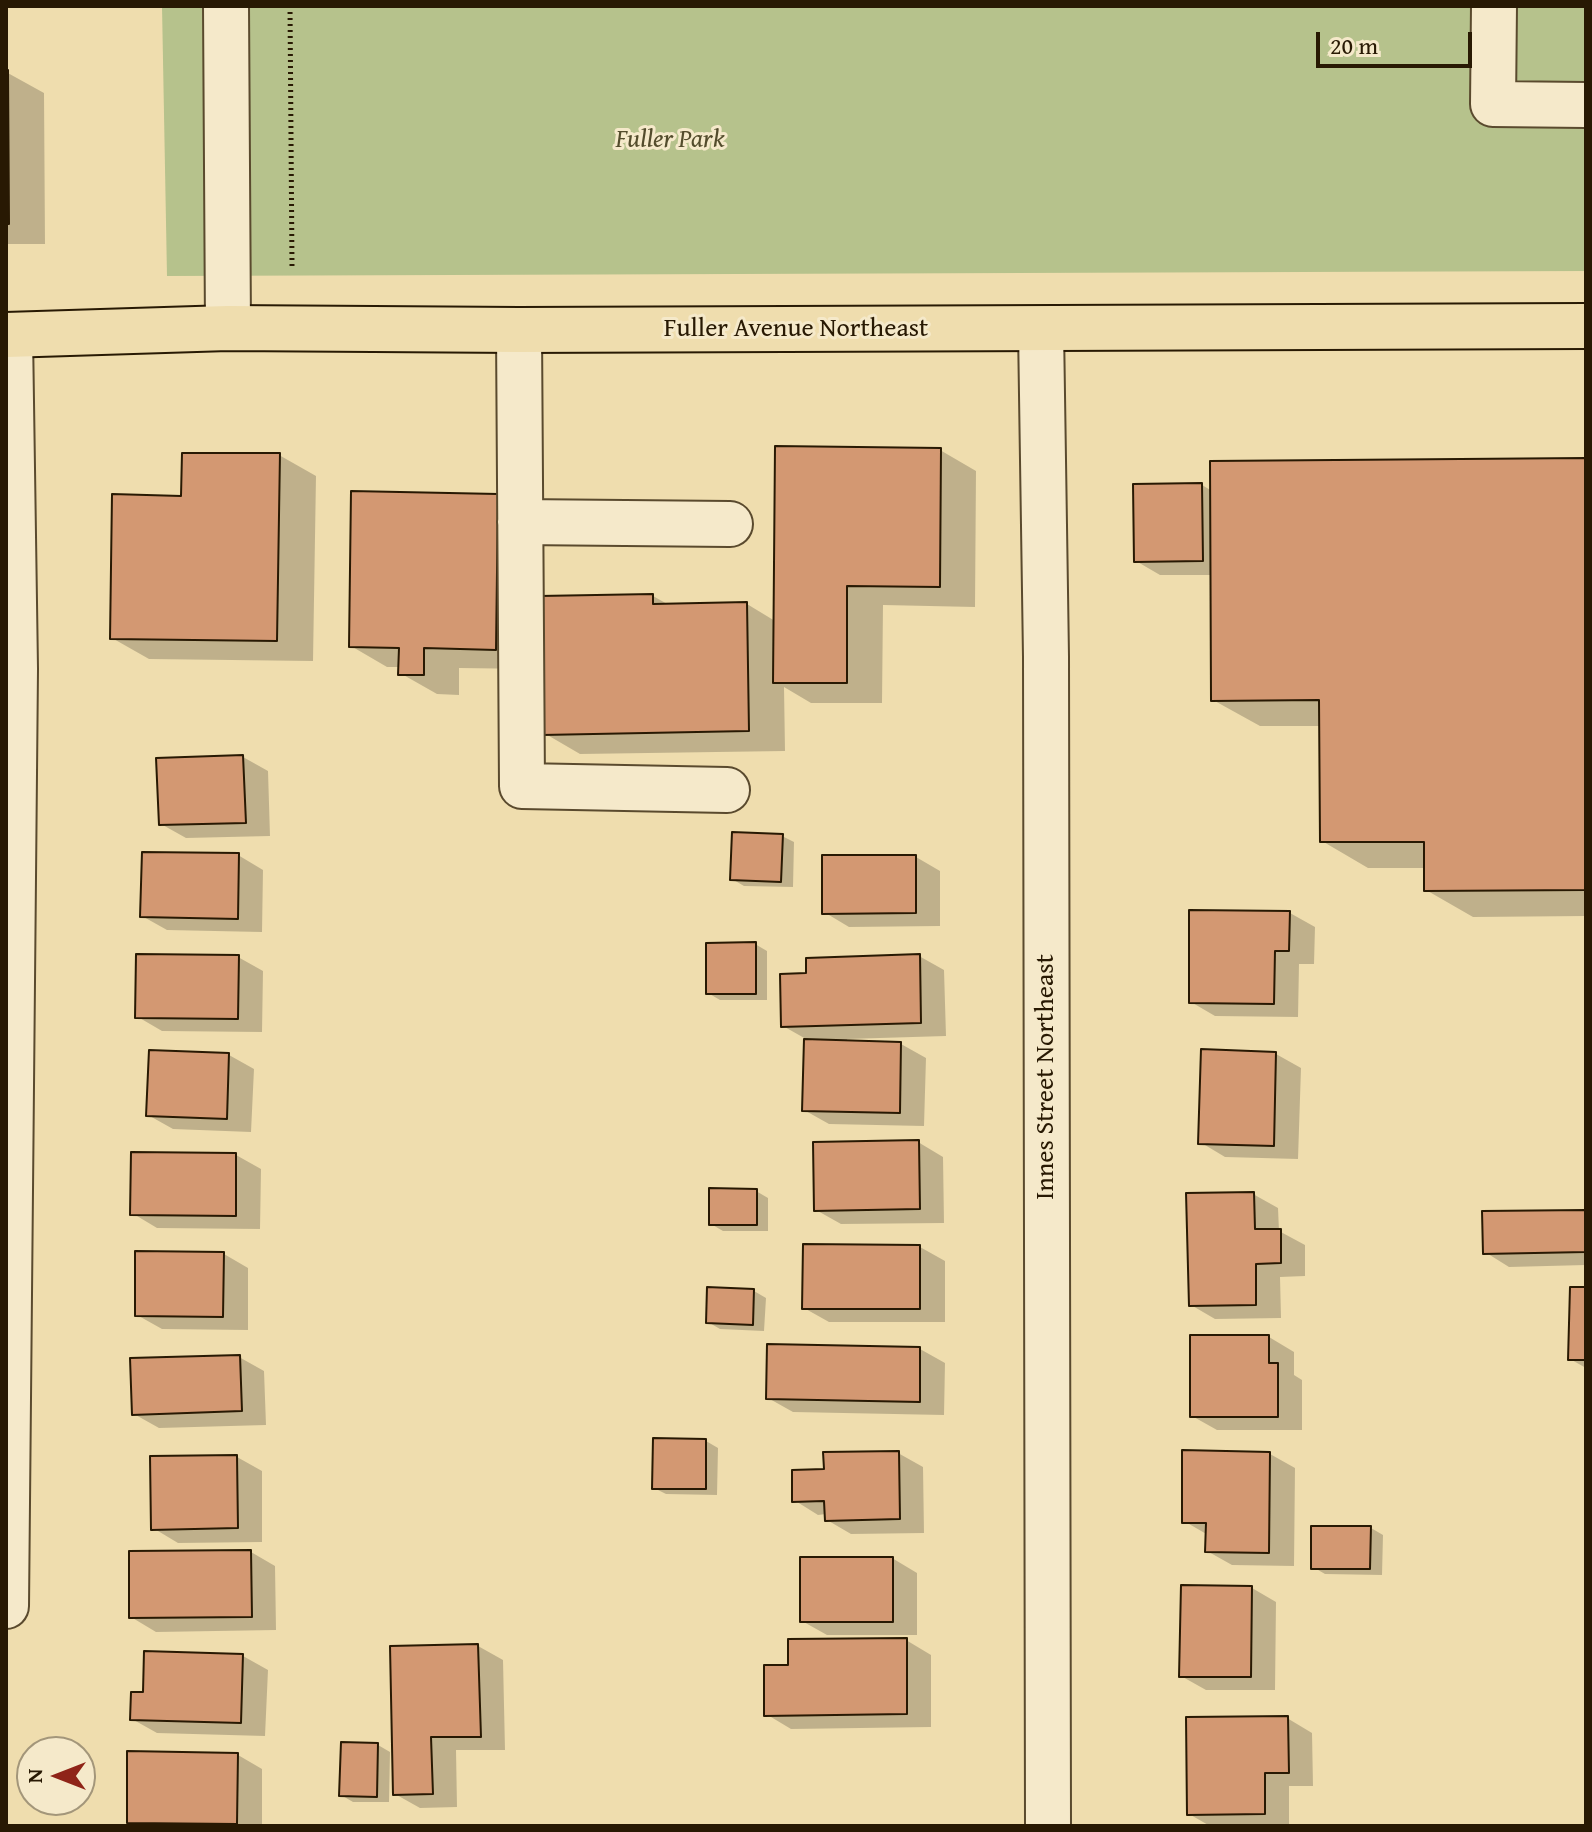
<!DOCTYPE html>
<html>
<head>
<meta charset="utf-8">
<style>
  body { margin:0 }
  #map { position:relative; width:1592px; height:1832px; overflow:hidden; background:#efddae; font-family:"Gentium Book Plus",serif }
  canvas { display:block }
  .frame { position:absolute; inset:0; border:8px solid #281903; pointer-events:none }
  .north { position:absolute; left:16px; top:1736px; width:80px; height:80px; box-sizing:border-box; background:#f5e9ca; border:2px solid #a3967a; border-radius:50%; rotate:270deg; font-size:22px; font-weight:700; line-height:32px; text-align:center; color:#281903 }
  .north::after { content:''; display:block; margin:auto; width:28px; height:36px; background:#8f2418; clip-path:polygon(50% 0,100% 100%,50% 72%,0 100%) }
  .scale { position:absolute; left:1316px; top:32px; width:156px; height:36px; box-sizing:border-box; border:4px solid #281903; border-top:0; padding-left:10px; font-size:24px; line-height:28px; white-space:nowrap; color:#281903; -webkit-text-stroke:6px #f5e9ca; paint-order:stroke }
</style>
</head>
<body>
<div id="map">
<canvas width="1592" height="1832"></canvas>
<div class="frame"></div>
<div class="north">N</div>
<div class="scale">20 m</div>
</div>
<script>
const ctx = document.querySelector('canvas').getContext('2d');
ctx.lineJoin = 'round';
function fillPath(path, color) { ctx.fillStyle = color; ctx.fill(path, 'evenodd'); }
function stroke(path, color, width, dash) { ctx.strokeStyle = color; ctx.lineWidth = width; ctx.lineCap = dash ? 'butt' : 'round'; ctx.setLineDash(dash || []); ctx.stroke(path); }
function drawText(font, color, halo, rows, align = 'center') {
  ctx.font = font + ' "Gentium Book Plus",serif'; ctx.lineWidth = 6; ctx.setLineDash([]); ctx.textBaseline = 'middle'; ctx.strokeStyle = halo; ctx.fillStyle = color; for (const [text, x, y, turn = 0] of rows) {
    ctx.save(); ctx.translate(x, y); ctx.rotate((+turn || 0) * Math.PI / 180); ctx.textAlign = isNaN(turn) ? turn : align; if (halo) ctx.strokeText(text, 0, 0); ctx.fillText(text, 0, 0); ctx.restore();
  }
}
const green = new Path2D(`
  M162 6H1586V271L167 276Z`);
const shadow = new Path2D(`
  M6 72 44 93 45 244H6Z
  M940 450 976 471 975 607 883 605 882 703H811L784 687 785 751 580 754 544 733 653 596 669 605 747 604 775 621Z
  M279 455 316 476 313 661 149 659 112 638 183 498Z
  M1586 460V916L1473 917 1426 890V868H1368L1322 841 1321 726H1260L1213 700V575H1160L1136 561 1202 485 1212 491Z
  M498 496 534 517 532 669 459 668V695L437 694 400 673 401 667H387L351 646Z
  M243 757 268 771 270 836 186 838 161 824Z
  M782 836 794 842 793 887 744 886 732 879Z
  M238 855 263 870 262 932 167 930 142 916Z
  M916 857 940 871V926L849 927 824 912Z
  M1290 913 1315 927 1314 964H1299L1298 1017 1215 1016 1191 1002Z
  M755 944 767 951V1000H720L708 993Z
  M919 956 944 970 946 1036 847 1039V1043L901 1044 926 1058 924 1126 829 1124 804 1110 806 1039 783 1026 809 975Z
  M238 957 263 971 262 1032 162 1031 138 1017Z
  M1276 1054 1301 1068 1298 1159 1225 1157 1200 1142Z
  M229 1055 254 1069 251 1132 173 1129 148 1115Z
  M918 1142 943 1157 944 1223 841 1224 816 1210Z
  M236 1155 261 1169 260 1229 157 1228 132 1213Z
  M756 1191 768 1198V1231H723L711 1224Z
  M1253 1194 1278 1208 1279 1231 1305 1245V1276L1280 1277 1281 1318 1215 1319 1191 1305Z
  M1586 1212V1265L1509 1267 1485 1252Z
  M920 1247 945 1261V1322H829L804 1308Z
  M224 1254 248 1268V1330L162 1329 137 1315Z
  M1586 1289V1368L1570 1359Z
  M754 1291 766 1298 764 1331 720 1329 708 1322Z
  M1269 1337 1294 1352V1375L1302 1380V1430H1217L1192 1416Z
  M920 1349 945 1363 944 1415 793 1412 768 1398Z
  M239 1357 264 1371 266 1425 159 1428 134 1414Z
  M706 1441 718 1448 717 1495 666 1494 654 1488Z
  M898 1453 923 1467 924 1533 851 1534 827 1520 826 1514 818 1515 794 1500 826 1471Z
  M1270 1454 1295 1468 1294 1566 1232 1565 1207 1551 1208 1535 1184 1521Z
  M237 1457 262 1471V1542L178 1543 153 1528Z
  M1371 1528 1383 1535 1382 1575 1325 1574 1313 1567Z
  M251 1552 275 1566 276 1630 156 1632 131 1617Z
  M892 1558 917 1573V1635H827L802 1621Z
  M1252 1588 1276 1602 1275 1690H1206L1181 1676Z
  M906 1640 931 1655V1727L791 1729 766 1714 790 1666Z
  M478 1646 503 1660 505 1750H456L457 1807 420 1808 395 1794Z
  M243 1656 268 1670 265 1736 157 1733 132 1719 145 1694Z
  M1287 1718 1312 1733 1313 1786H1289V1826H1210L1189 1814Z
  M378 1745 390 1752 389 1802H353L341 1795Z
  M238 1755 262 1769V1826H136L129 1822Z`);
const building = new Path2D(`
  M6 70H8L9 224H6Z
  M775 446 941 448 940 587 847 586V683H773Z
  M182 453H280L277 641 110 639 112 494 181 496Z
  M1586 458V890L1424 891V842H1320L1319 700 1211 701 1210 461Z
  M1202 483 1203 561 1134 562 1133 484Z
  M351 491 498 494 496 650 424 648V675H398L399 648 349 647Z
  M653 594V604L747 602 749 731 542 735 539 596Z
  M243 755 246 823 159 825 156 758Z
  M732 832 783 834 781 882 730 880Z
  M142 852 239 853 238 919 140 917Z
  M822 855H916V913L822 914Z
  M1189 910 1290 911 1289 951H1275L1274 1004 1189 1003Z
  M756 942V994H706V943Z
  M136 954 239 955 238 1019 135 1018Z
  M920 954 921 1023 781 1027 780 974 806 973V958Z
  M804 1039 901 1042 900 1113 802 1111Z
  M1201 1049 1276 1052 1274 1146 1198 1144Z
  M149 1050 229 1053 227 1119 146 1116Z
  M919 1140 920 1209 814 1211 813 1142Z
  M131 1152 236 1153V1216L130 1215Z
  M709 1188 757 1189V1225H709Z
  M1254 1192 1255 1229H1281V1263L1256 1264V1305L1189 1306 1186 1193Z
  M1586 1210V1252L1483 1254 1482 1211Z
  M803 1244 920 1245V1309H802Z
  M135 1251 224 1252 223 1317 135 1316Z
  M707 1287 754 1289 753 1325 706 1323Z
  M1570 1287H1586V1360H1568Z
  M1190 1335H1269V1363H1278V1417H1190Z
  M767 1344 920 1347V1402L766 1399Z
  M240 1355 242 1411 132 1415 130 1358Z
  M653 1438 706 1439V1489H652Z
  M1182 1450 1270 1452 1269 1553 1205 1552 1206 1523H1182Z
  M899 1451 900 1519 825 1521 824 1501 792 1502V1470L824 1469 823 1452Z
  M237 1455 238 1528 151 1530 150 1456Z
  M1311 1526H1371L1370 1569H1311Z
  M251 1550 252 1617 129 1618V1551Z
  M800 1557H893V1622H800Z
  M1181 1585 1252 1586 1251 1677H1179Z
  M907 1638V1714L764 1716V1665H788V1639Z
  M478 1644 481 1737H431L433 1794 393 1795 390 1646Z
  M144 1651 243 1654 241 1723 130 1720 131 1692H143Z
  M1288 1716 1289 1773H1265V1814L1187 1815 1186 1717Z
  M341 1742 378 1743 377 1797 339 1796Z
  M127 1751 238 1753 237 1824 127 1823Z`);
const path = new Path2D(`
  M290 6 292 267`);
const minor = new Path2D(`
  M226 6 228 328
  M1494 6 1493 104 1586 105
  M1041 329 1046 657 1048 1826
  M519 330 522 786 727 790
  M520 522 730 524
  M6 1606 15 669 10 335`);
const major = new Path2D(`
  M6 335 228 328 519 330 1586 326`);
const parkNames = [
  ["Fuller Park",670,140]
];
const streetNames = [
  ["Fuller Avenue Northeast",796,329],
  ["Innes Street Northeast",1046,1077,-90]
];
fillPath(green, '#b6c28c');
fillPath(shadow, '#0003');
fillPath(building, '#d39872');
stroke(building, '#281903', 2);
stroke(minor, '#5a4a2e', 48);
stroke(major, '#281903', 48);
stroke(path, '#281903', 5, [2, 4]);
stroke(minor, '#f5e9ca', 44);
stroke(major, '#efddae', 44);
drawText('italic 26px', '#534c2c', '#f5e9ca', parkNames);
drawText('26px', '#281903', '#f5e9ca', streetNames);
</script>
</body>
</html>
